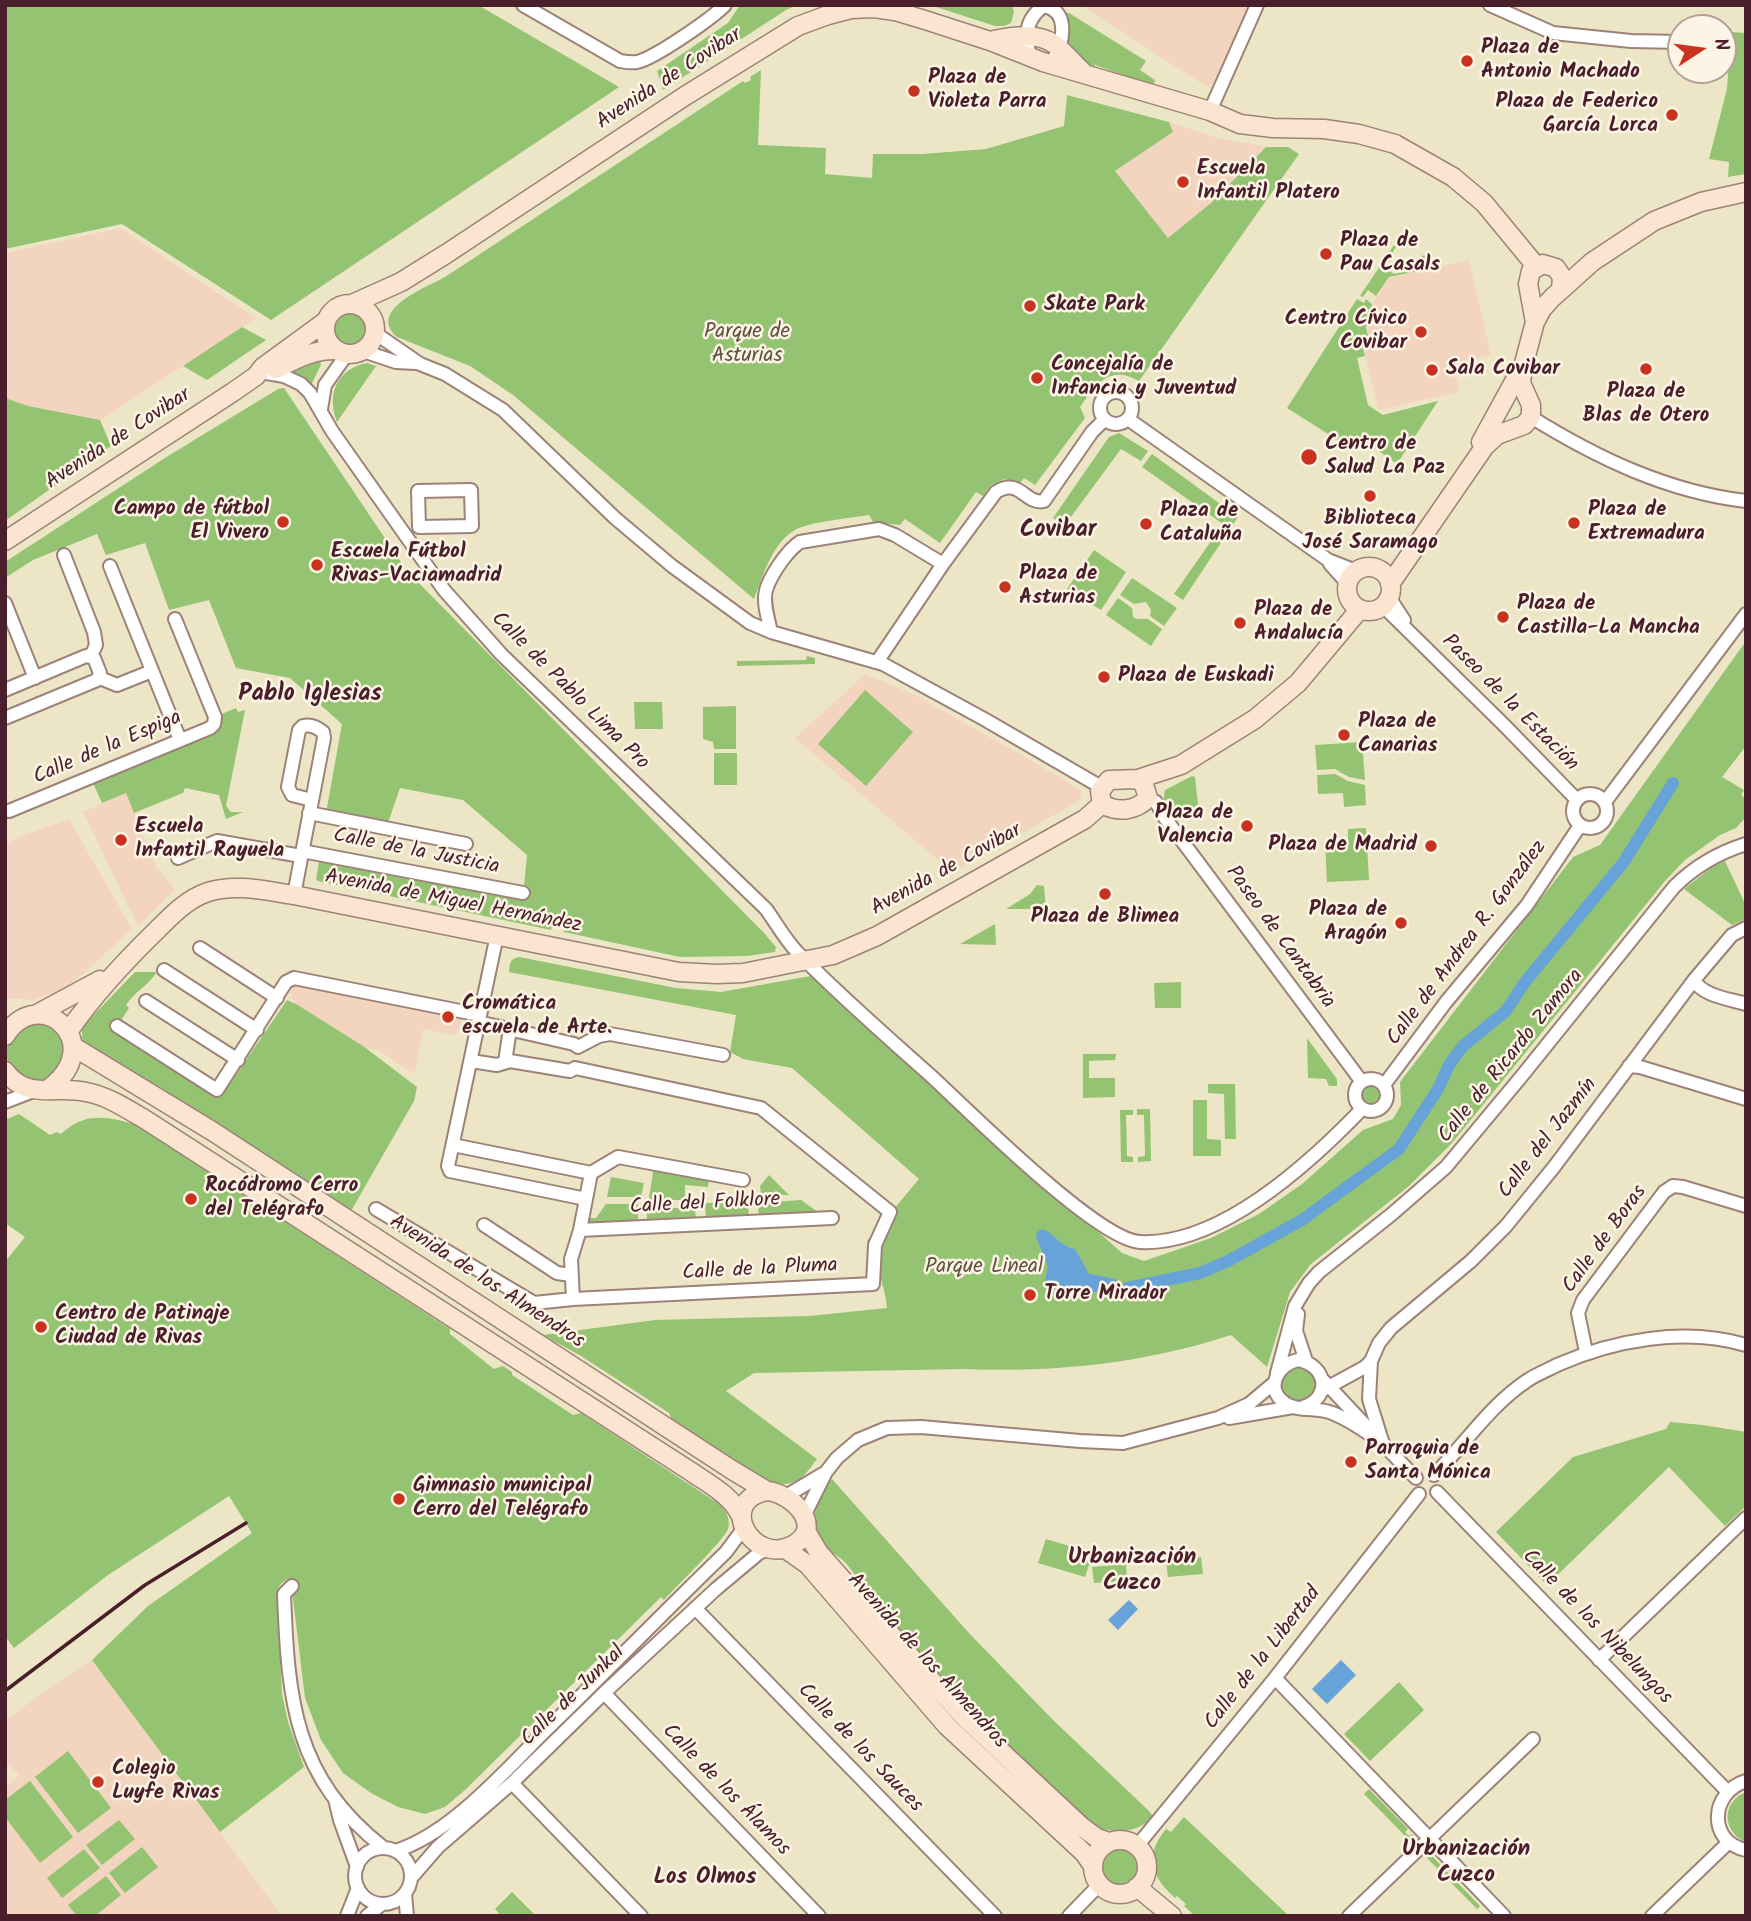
<!DOCTYPE html>
<html>
<head>
<meta charset="utf-8">
<style>
  body { margin:0 }
  #map { position:relative; width:1751px; height:1921px; overflow:hidden; background:#ede6c6; font-family:Kalam,sans-serif }
  canvas { display:block }
  .frame { position:absolute; inset:0; border:7px solid #4a1f2b; pointer-events:none }
  .north { position:absolute; left:1667px; top:14px; width:70px; height:70px; box-sizing:border-box; background:#fcf5e5; border:2px solid #b59f9b; border-radius:50%; rotate:77deg; font-size:19px; font-weight:700; line-height:28px; text-align:center; color:#4a1f2b }
  .north::after { content:''; display:block; margin:auto; width:24px; height:32px; background:#c8321e; clip-path:polygon(50% 0,100% 100%,50% 72%,0 100%) }
</style>
</head>
<body>
<div id="map">
<canvas width="1751" height="1921"></canvas>
<div class="frame"></div>
<div class="north">N</div>
</div>
<script>
const ctx = document.querySelector('canvas').getContext('2d');
ctx.lineJoin = 'round';
function fillPath(path, color) { ctx.fillStyle = color; ctx.fill(path, 'evenodd'); }
function stroke(path, color, width, dash) { ctx.strokeStyle = color; ctx.lineWidth = width; ctx.lineCap = dash ? 'butt' : 'round'; ctx.setLineDash(dash || []); ctx.stroke(path); }
function drawText(font, color, halo, rows, align = 'center') {
  ctx.font = font + ' Kalam,sans-serif'; ctx.lineWidth = 5; ctx.setLineDash([]); ctx.textBaseline = 'middle'; ctx.strokeStyle = halo; ctx.fillStyle = color; for (const [text, x, y, turn = 0] of rows) {
    ctx.save(); ctx.translate(x, y); ctx.rotate((+turn || 0) * Math.PI / 180); ctx.textAlign = isNaN(turn) ? turn : align; if (halo) ctx.strokeText(text, 0, 0); ctx.fillText(text, 0, 0); ctx.restore();
  }
}
const built = new Path2D(`
  M1081 5H1251L1210 89Z
  M1169 122 1218 138 1266 147 1211 203 1168 238 1115 171 1173 132Z
  M120 228 256 318 100 420 28 406 5 398V253Z
  M1469 260 1491 355 1454 364 1460 392 1378 410 1363 345 1368 337 1367 328 1373 303 1389 278Z
  M865 674 917 696 1032 761 1080 790 1082 799 953 873 795 738Z
  M126 793 156 867 175 889 138 926 83 812Z
  M69 819 132 929 84 973 62 990 33 1000 5 998V846L14 839Z
  M293 983 460 1014 463 1024 455 1035 423 1029 415 1074 376 1049 362 1048 296 1005 290 994Z
  M92 1660 282 1916H5V1789L19 1775 5 1760V1721L46 1690Z`);
const green = new Path2D(`
  M5 5H478L619 87 271 320 122 224 5 249Z
  M740 5H797L786 10 663 90 657 71 728 23Z
  M930 5H1012L1014 12 1011 23 1004 26H995Z
  M1063 13H1069L1146 61 1140 70 1155 80 1153 86 1095 65 1092 68C1058 52 1073 42 1063 13Z
  M1731 32 1746 33V174L1728 177 1729 162 1709 159 1727 89Z
  M761 70 758 145 826 148 825 174 872 178 873 154H923L986 149 1064 126 1067 95 1169 122 1173 132 1115 171 1168 238 1211 203 1266 147H1288L1299 154 1139 381C1109 364 1096 384 1080 407L1085 418 1035 485 1024 478 1019 484 1005 479 991 485 983 496 976 492 940 543 905 519 900 525 873 522 869 515C851 518 808 522 795 530 772 543 763 576 754 599L513 395 470 366 397 337C367 310 425 288 445 277L743 81 745 83 751 80 750 77Z
  M1394 245 1396 247 1383 267 1394 274 1420 268 1422 255 1427 258 1423 270 1389 277 1376 296 1368 290 1363 297 1360 296Z
  M1357 299 1364 303 1366 299 1372 304 1366 328 1368 336 1362 345 1365 356 1357 358 1368 405 1383 415 1438 401 1397 464 1370 445 1367 448 1359 444 1355 451 1287 408Z
  M333 329a18 18 0 1 1 36 0a18 18 0 1 1-36 0Z
  M242 327 266 340 207 380 183 366Z
  M320 360 321 365 310 387 288 373 303 363Z
  M367 363 376 366 337 422C326 394 337 369 367 363Z
  M284 388 407 571 764 933 776 947 775 952 747 956 680 957 564 932V928L552 925 551 930 318 881 316 879 320 856 523 896 527 855 463 800 400 788 388 823 326 813 342 724 290 678 236 668 209 600 169 610 145 543 106 555 97 534 33 560 5 578V562L168 456 278 389Z
  M5 398 28 406 100 420 111 446 5 521Z
  M1119 433 1148 451 1141 461 1121 449 1065 525 1053 518 1109 437Z
  M1152 454 1238 517 1183 600 1174 594 1223 524 1142 467Z
  M1094 550 1126 572 1101 610 1067 589Z
  M1132 578 1177 608 1164 626 1150 616 1151 610 1146 602 1134 604 1120 595Z
  M1118 598 1132 608 1133 617 1137 619H1148L1162 629 1151 646 1106 615Z
  M1746 641V746L1722 777 1744 790 1741 795 1746 799V817L1736 828 1720 835 1685 860 1665 881 1452 1143 1409 1186 1311 1264 1290 1292 1267 1367 1231 1335C1146 1363 1054 1373 965 1369L754 1373 726 1391 817 1459C808 1471 800 1484 783 1484 760 1484 693 1432 671 1418L669 1413 581 1356 543 1335 655 1320 809 1316 887 1308C885 1284 875 1264 867 1241L919 1179 792 1068 743 1059 730 1052 736 1015 509 972C510 964 509 959 519 957L676 988 721 992 811 976 1122 1253 1144 1261 1211 1238 1259 1214 1302 1184 1363 1130 1393 1119 1401 1105 1400 1082 1573 857 1600 845Z
  M807 656 815 658V664L737 666V661L806 660Z
  M865 690 913 732 866 786 818 744Z
  M634 702H662L663 729H635Z
  M736 706V749H714L713 742 703 739V707Z
  M236 708 238 712 245 710 226 806 231 812H243L226 819 219 795 185 788 183 793 134 813 126 793 102 803 92 781 211 730 219 715Z
  M1362 742 1365 780 1349 777 1335 769 1317 770 1315 745Z
  M714 753H737V785H714Z
  M1335 774 1348 781 1365 785 1366 805 1344 807 1343 793 1318 794 1317 775Z
  M1192 776 1195 777 1199 813C1183 815 1159 813 1165 790Z
  M1366 828 1369 880 1327 882 1325 843 1348 842V829Z
  M1725 861 1746 906V919L1732 925 1684 889 1711 868Z
  M1037 885 1044 886 1046 909H1006L1030 894Z
  M995 924 996 945 960 944Z
  M135 972H157C148 986 135 991 126 1005L129 1008 115 1030 214 1095H220L225 1091 287 1000 296 1004 363 1046 417 1087 414 1101 351 1211 191 1110 85 1047 82 1038V1027Z
  M1181 982V1008H1155L1154 983Z
  M46 1023 62 1035 65 1064 44 1082C38 1081 32 1082 27 1080 0 1073 1 1037 24 1025 30 1022 40 1023 46 1023Z
  M1307 1038 1337 1079V1086H1329L1326 1079 1308 1078Z
  M1083 1054H1116L1115 1060 1089 1061V1078H1115V1097L1083 1098Z
  M1208 1084H1235L1236 1139H1225L1224 1094 1208 1093Z
  M1360 1096a11 11 0 1 1 22 0a11 11 0 1 1-22 0Z
  M1193 1100H1207V1139L1221 1140V1156H1193Z
  M1137 1109H1150L1151 1161 1138 1162V1157L1145 1156 1144 1115H1137Z
  M1120 1110H1133V1115H1126L1127 1156 1133 1157V1162H1121Z
  M19 1114 50 1135 57 1132 61 1134C84 1112 105 1116 134 1124L450 1329V1334L494 1369 503 1366 512 1372V1375L573 1415 581 1413 719 1504C726 1511 731 1519 728 1529 725 1539 675 1588 664 1600L661 1597 466 1789 445 1807 425 1814 398 1807 371 1793 343 1773 321 1740 305 1698 291 1582 288 1579C280 1583 277 1587 277 1596L282 1694 288 1722 304 1767 220 1832 92 1660 148 1606 252 1533 229 1496 108 1575 14 1648 5 1636V1262L25 1237 5 1223V1120Z
  M654 1166 709 1176 708 1187 685 1185V1200H651L649 1198Z
  M769 1175 789 1195H761L760 1186Z
  M611 1177 644 1183 641 1197H607Z
  M801 1200 825 1217 759 1220 758 1203Z
  M748 1202 749 1220 706 1221 705 1203Z
  M606 1204H638V1224L586 1226V1218H596Z
  M647 1208H695L696 1221 647 1224Z
  M1281 1384a17 17 0 1 1 34 0a17 17 0 1 1-34 0Z
  M1670 1422 1703 1425 1746 1432V1506L1725 1526 1669 1467 1547 1585 1496 1532 1573 1457 1666 1429Z
  M832 1479 968 1632 1052 1719 1149 1811 1153 1816C1137 1835 1115 1832 1094 1827L974 1719 864 1596C860 1581 850 1564 836 1555 831 1552 832 1554 827 1550 806 1530 814 1497 832 1479Z
  M1046 1539 1093 1553 1085 1577 1038 1563Z
  M1201 1557 1203 1574 1168 1577 1166 1560Z
  M1126 1564 1127 1581 1094 1583 1092 1567Z
  M1399 1682 1424 1710 1370 1761 1344 1734Z
  M68 1751 111 1808 78 1833 35 1777Z
  M30 1781 73 1837 40 1863 5 1817V1800Z
  M1369 1789 1408 1829 1405 1832 1409 1836 1412 1834 1414 1836 1412 1843 1364 1794Z
  M1746 1792V1842C1722 1832 1721 1802 1746 1792Z
  M1184 1817 1289 1916H1195L1184 1906 1186 1904 1177 1896 1175 1898C1150 1875 1144 1856 1166 1829L1171 1832Z
  M119 1820 135 1839 102 1865 86 1845Z
  M1100 1865a19 19 0 1 1 38 0a19 19 0 1 1-38 0Z
  M142 1847 158 1867 125 1893 109 1873Z
  M84 1849 100 1868 62 1898 47 1878Z
  M1424 1855H1431L1480 1906 1477 1909Z
  M106 1876 121 1895 95 1916H77L68 1905Z
  M512 1892 536 1916H501L495 1909Z`);
const water = new Path2D(`
  M1042 1229C1056 1234 1056 1244 1075 1249L1089 1274 1115 1279 1121 1285H1127L1128 1290 1122 1292 1120 1287 1076 1296 1060 1295 1045 1280 1048 1266 1036 1237 1037 1232Z
  M1129 1600 1138 1609 1118 1630 1108 1620Z
  M1341 1660 1356 1675 1327 1704 1312 1689Z`);
const canal = new Path2D(`
  M1127 1288 1200 1273 1228 1261 1302 1220 1399 1149 1438 1089 1449 1065 1463 1046 1506 1011 1525 982 1623 863 1673 783`);
const street = new Path2D(`
  M523 5 620 61C626 62 631 63 637 62 655 58 711 19 725 5
  M1490 5 1553 33 1631 41 1681 42
  M1030 56C1024 36 1026 18 1044 6 1068 10 1064 38 1056 54
  M1210 111 1257 5
  M375 333 420 364 445 374 503 410 615 518 672 566 750 623 771 632 883 664 984 719 1101 787
  M363 351 396 362 416 363
  M267 373 284 376 301 384 310 393 332 431 444 590 502 655 766 909C776 923 785 939 797 952 839 995 885 1035 930 1075 967 1109 1097 1240 1140 1242 1220 1246 1310 1163 1362 1109
  M1100 408a16 16 0 1 1 32 0a16 16 0 1 1-32 0Z
  M321 409 325 385 347 354
  M1531 417C1597 458 1668 492 1746 501
  M1128 419 1328 560 1356 571
  M471 490 472 526 419 527 418 491Z
  M64 555 94 632 96 645 91 656
  M1330 564 1348 584
  M110 566 180 740
  M1389 597 1404 620
  M5 603 35 678
  M1383 606 1505 726 1577 800
  M771 632C763 598 760 592 781 562 787 554 791 548 800 542L879 529 895 535 943 564
  M877 662 943 564 996 492C1020 477 1025 505 1044 501L1092 432 1104 420
  M100 678 117 685 152 671
  M5 690 86 656 94 658 100 673 97 680 5 718
  M1573 811a17 17 0 1 1 34 0a17 17 0 1 1-34 0Z
  M1148 798 1156 802 1165 818 1362 1082
  M1605 802 1746 614
  M9 811 210 728 214 724 215 717 175 619
  M309 813 466 844
  M302 851 523 893
  M178 858 217 841 301 856
  M294 895 324 738 323 732C317 727 311 724 303 726L299 730 288 787 292 795 312 800
  M200 948 277 998
  M164 970 257 1030
  M1694 980C1702 996 1730 999 1746 1004
  M146 1001 238 1060
  M478 1022 574 1044 578 1047
  M117 1026 217 1090 286 982 294 978 480 1015
  M578 1047 599 1036 610 1034 723 1055
  M505 1062 510 1029
  M1629 1066 1640 1067 1746 1099
  M1355 1095a16 16 0 1 1 32 0a16 16 0 1 1-32 0Z
  M1384 1085 1446 1002 1527 905 1577 830 1582 826
  M5 1102 36 1090
  M453 1145 591 1173 586 1199 450 1171 448 1166 497 935
  M591 1173 618 1157 743 1180
  M376 1209 534 1303 573 1299 873 1284 875 1245 890 1212 761 1108 575 1068 570 1071 510 1061 497 1065 471 1061
  M484 1225 557 1273 571 1275
  M580 1230 832 1218
  M573 1299 571 1259 580 1230 586 1199
  M1298 1314 1296 1331 1306 1361
  M1586 1352 1578 1313 1583 1300 1664 1192 1673 1186 1683 1187 1746 1206
  M1371 1361 1369 1399 1383 1444
  M1277 1373 1295 1306 1309 1283 1319 1272 1392 1214 1446 1167 1521 1077 1674 887C1695 866 1717 853 1746 844
  M1324 1381 1367 1427
  M1321 1391 1365 1367 1371 1361 1379 1343 1391 1328 1471 1261 1506 1226 1554 1167 1694 980 1732 935 1746 928
  M1303 1407C1332 1398 1327 1365 1298 1360 1278 1364 1264 1389 1285 1403 1297 1412 1318 1407 1332 1413 1351 1420 1367 1433 1384 1444
  M1229 1418 1293 1407
  M1379 1440 1416 1478
  M1434 1475C1466 1443 1490 1405 1528 1380 1537 1374 1548 1370 1557 1365 1614 1340 1684 1327 1746 1345
  M1437 1492 1727 1791
  M786 1496 823 1474
  M804 1516 826 1472 837 1458 858 1440 887 1428 921 1427 1080 1441 1123 1443 1218 1418 1249 1404 1274 1383
  M292 1586 284 1594C288 1700 294 1778 384 1848
  M695 1608 995 1916
  M1599 1660 1746 1518
  M1275 1678 1504 1916
  M604 1693 819 1916
  M1746 1781C1710 1792 1707 1842 1746 1850
  M512 1783 641 1916
  M335 1799 340 1820 357 1867
  M1137 1846 1275 1678 1419 1494
  M355 1876a28 28 0 1 1 56 0a28 28 0 1 1-56 0Z
  M395 1851C449 1835 505 1771 544 1732 605 1673 665 1611 726 1552L743 1529
  M411 1878 438 1847 512 1783 604 1693 716 1589 759 1553 768 1549
  M405 1894 407 1916
  M347 1916 358 1888
  M367 1916 382 1904
  M1069 1916 1100 1884
  M1349 1916 1533 1739
  M1652 1916 1729 1842`);
const secondary = new Path2D(`
  M994 40C1012 36 1038 32 1054 44 1064 51 1073 63 1082 71
  M325 329a25 25 0 1 1 50 0a25 25 0 1 1-50 0Z
  M352 304 401 282 446 254 685 96 798 26 828 15 851 9 874 8 895 11 925 20 990 41 1043 62 1210 111 1240 124 1273 128 1324 129 1359 134 1395 144 1453 177 1484 203 1536 266
  M1535 322 1528 284 1531 271 1543 264 1556 268 1562 277 1561 289
  M276 369C296 359 314 349 337 350
  M1481 442 1521 369
  M5 541 233 392 256 376 263 367 326 321
  M1347 589a22 22 0 1 1 44 0a22 22 0 1 1-44 0Z
  M1390 584 1485 446 1497 435 1524 425 1531 417V405L1521 383 1523 367 1535 322 1542 309 1552 298 1592 262 1654 221 1701 202 1746 192
  M1138 779 1144 785 1148 798C1136 811 1118 813 1102 804L1100 791 1109 780 1138 779 1181 765 1255 719 1298 683 1360 609
  M37 1014 100 980
  M68 1032C94 994 124 962 157 930 172 915 187 899 208 892 235 883 267 891 294 895L679 972 717 974 743 973 833 955 877 936 1085 819 1102 804
  M5 1036C39 981 111 1044 47 1090
  M74 1047 212 1131 732 1470 767 1491
  M5 1071C27 1101 56 1085 86 1092 108 1096 127 1109 146 1120L690 1471C709 1484 731 1495 741 1516
  M767 1491C792 1493 826 1527 793 1545 753 1567 715 1501 767 1491Z
  M806 1531 819 1553 962 1715 1082 1827 1097 1838 1109 1842
  M784 1548 808 1565 947 1726 1084 1853 1093 1866
  M1093 1867a27 27 0 1 1 54 0a27 27 0 1 1-54 0Z
  M1137 1887 1172 1916`);
const rail = new Path2D(`
  M5 1691 145 1585 246 1523`);
const markers = [
  [1467,61,7,"#c8321e"],
  [914,91,7,"#c8321e"],
  [1672,115,7,"#c8321e"],
  [1183,182,7,"#c8321e"],
  [1326,254,7,"#c8321e"],
  [1030,306,7,"#c8321e"],
  [1421,332,7,"#c8321e"],
  [1646,369,7,"#c8321e"],
  [1432,370,7,"#c8321e"],
  [1037,378,7,"#c8321e"],
  [1309,457,9,"#c8321e"],
  [1370,496,7,"#c8321e"],
  [283,522,7,"#c8321e"],
  [1574,523,7,"#c8321e"],
  [1146,524,7,"#c8321e"],
  [317,565,7,"#c8321e"],
  [1005,587,7,"#c8321e"],
  [1503,617,7,"#c8321e"],
  [1240,623,7,"#c8321e"],
  [1104,677,7,"#c8321e"],
  [1344,735,7,"#c8321e"],
  [1247,826,7,"#c8321e"],
  [121,840,7,"#c8321e"],
  [1431,846,7,"#c8321e"],
  [1105,894,7,"#c8321e"],
  [1401,923,7,"#c8321e"],
  [448,1017,7,"#c8321e"],
  [191,1199,7,"#c8321e"],
  [1030,1295,7,"#c8321e"],
  [41,1327,7,"#c8321e"],
  [1351,1462,7,"#c8321e"],
  [399,1499,7,"#c8321e"],
  [98,1782,7,"#c8321e"]
];
const poiNames = [
  ["Plaza de",1481,49],
  ["Antonio Machado",1481,73],
  ["Plaza de",928,79],
  ["Violeta Parra",928,103],
  ["Plaza de Federico",1658,103,"right"],
  ["García Lorca",1658,127,"right"],
  ["Escuela",1197,170],
  ["Infantil Platero",1197,194],
  ["Plaza de",1340,242],
  ["Pau Casals",1340,266],
  ["Skate Park",1044,306],
  ["Centro Cívico",1407,320,"right"],
  ["Covibar",1407,344,"right"],
  ["Concejalía de",1051,366],
  ["Infancia y Juventud",1051,390],
  ["Sala Covibar",1446,370],
  ["Plaza de",1646,393,"center"],
  ["Blas de Otero",1646,417,"center"],
  ["Centro de",1325,445],
  ["Salud La Paz",1325,469],
  ["Campo de fútbol",269,510,"right"],
  ["El Vivero",269,534,"right"],
  ["Plaza de",1588,511],
  ["Extremadura",1588,535],
  ["Plaza de",1160,512],
  ["Cataluña",1160,536],
  ["Biblioteca",1370,520,"center"],
  ["José Saramago",1370,544,"center"],
  ["Escuela Fútbol",331,553],
  ["Rivas-Vaciamadrid",331,577],
  ["Plaza de",1019,575],
  ["Asturias",1019,599],
  ["Plaza de",1517,605],
  ["Castilla-La Mancha",1517,629],
  ["Plaza de",1254,611],
  ["Andalucía",1254,635],
  ["Plaza de Euskadi",1118,677],
  ["Plaza de",1358,723],
  ["Canarias",1358,747],
  ["Plaza de",1233,814,"right"],
  ["Valencia",1233,838,"right"],
  ["Escuela",135,828],
  ["Infantil Rayuela",135,852],
  ["Plaza de Madrid",1417,846,"right"],
  ["Plaza de",1387,911,"right"],
  ["Aragón",1387,935,"right"],
  ["Plaza de Blimea",1105,918,"center"],
  ["Cromática",462,1005],
  ["escuela de Arte.",462,1029],
  ["Rocódromo Cerro",205,1187],
  ["del Telégrafo",205,1211],
  ["Torre Mirador",1044,1295],
  ["Centro de Patinaje",55,1315],
  ["Ciudad de Rivas",55,1339],
  ["Parroquia de",1365,1450],
  ["Santa Mónica",1365,1474],
  ["Gimnasio municipal",413,1487],
  ["Cerro del Telégrafo",413,1511],
  ["Colegio",112,1770],
  ["Luyfe Rivas",112,1794]
];
const streetNames = [
  ["Avenida de Covibar",670,80,-33],
  ["Avenida de Covibar",119,440,-33],
  ["Calle de Pablo Lima Pro",569,692,45],
  ["Paseo de la Estación",1509,704,45],
  ["Calle de la Espiga",108,749,-23],
  ["Calle de la Justicia",416,853,11],
  ["Avenida de Covibar",947,871,-29],
  ["Avenida de Miguel Hernández",453,903,11],
  ["Paseo de Cantabria",1279,938,54],
  ["Calle de Andrea R. González",1468,944,-53],
  ["Calle de Ricardo Zamora",1512,1057,-51],
  ["Calle del Jazmín",1549,1139,-52],
  ["Calle del Folklore",705,1205,-3],
  ["Calle de Boras",1606,1240,-54],
  ["Calle de la Pluma",760,1271,-3],
  ["Avenida de los Almendros",486,1283,33],
  ["Calle de los Nibelungos",1596,1628,46],
  ["Calle de la Libertad",1264,1659,-52],
  ["Avenida de los Almendros",926,1662,48],
  ["Calle de Junkal",574,1697,-44],
  ["Calle de los Sauces",859,1749,46],
  ["Calle de los Álamos",725,1791,46]
];
const parkNames = [
  ["Parque de",747,333],
  ["Asturias",747,357],
  ["Parque Lineal",984,1268]
];
const neighbourhoodNames = [
  ["Urbanización",1132,1559],
  ["Cuzco",1132,1585],
  ["Urbanización",1466,1851],
  ["Cuzco",1466,1877],
  ["Los Olmos",705,1879]
];
const quarterNames = [
  ["Covibar",1058,532],
  ["Pablo Iglesias",310,696]
];
fillPath(built, '#f3d4be');
fillPath(green, '#94c372');
fillPath(water, '#67a3d8');
stroke(canal, '#67a3d8', 12);
stroke(street, '#9c8278', 16);
stroke(secondary, '#9c8278', 21);
stroke(street, '#fff', 12);
stroke(secondary, '#fce5d0', 18);
stroke(rail, '#4a1f2b', 3.5);
for (const [x, y, r, color] of markers) { const dot = new Path2D(); dot.arc(x, y, r, 0, 2 * Math.PI); ctx.fillStyle = color; ctx.fill(dot); stroke(dot, '#fcf5e5', 2.5); }
drawText('bold 21px', '#4a1f2b', '#fcf5e5', poiNames, 'left');
drawText('21px', '#4a1f2b', '#fcf5e5', streetNames);
drawText('21px', '#605040', '#fcf5e5', parkNames);
drawText('bold 23px', '#4a1f2b', '#fcf5e5', neighbourhoodNames);
drawText('bold 24px', '#4a1f2b', '#fcf5e5', quarterNames);
</script>
</body>
</html>
